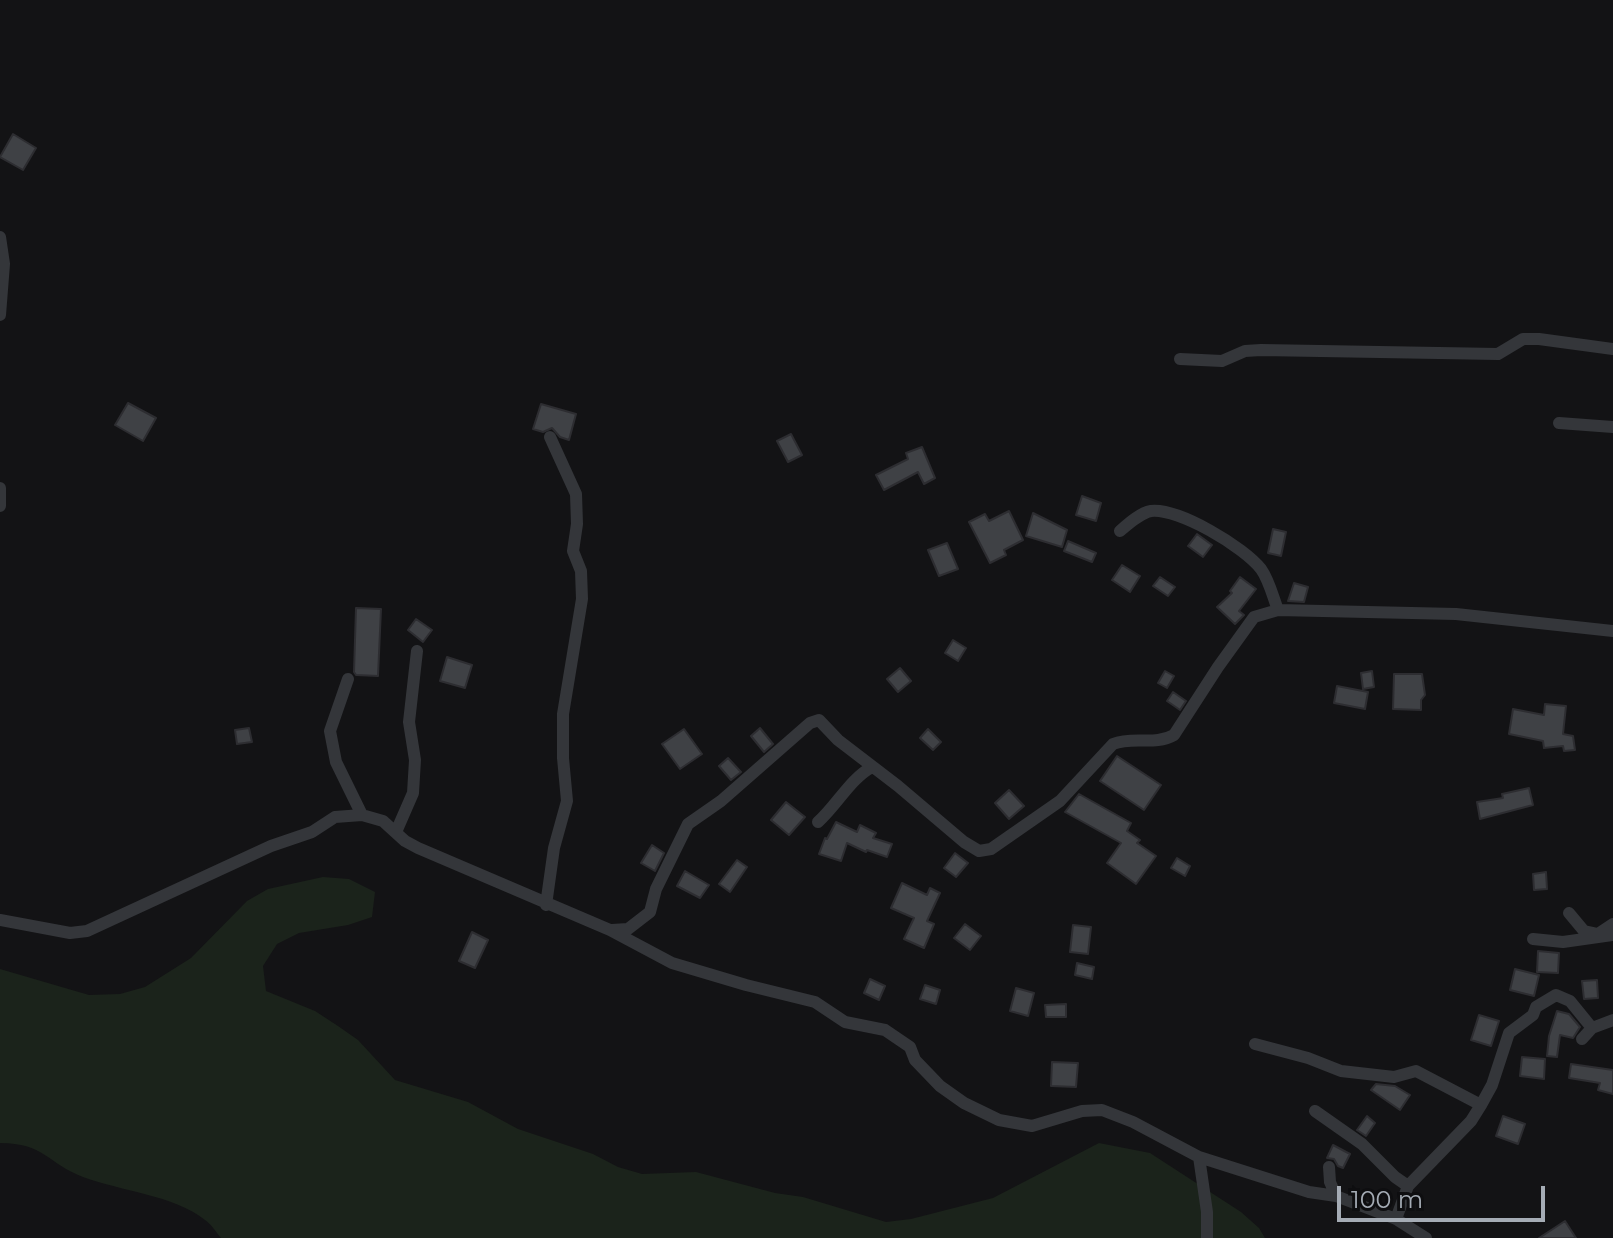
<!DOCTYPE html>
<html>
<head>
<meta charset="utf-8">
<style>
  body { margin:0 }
  #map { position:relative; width:1613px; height:1238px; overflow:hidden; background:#131315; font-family:Montserrat,sans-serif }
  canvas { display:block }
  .scale { position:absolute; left:1337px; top:1186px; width:208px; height:36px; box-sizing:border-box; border:4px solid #a5acb5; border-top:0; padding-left:10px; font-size:24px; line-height:28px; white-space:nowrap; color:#a5acb5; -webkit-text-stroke:6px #0e0e10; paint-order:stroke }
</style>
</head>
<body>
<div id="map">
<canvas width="1613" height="1238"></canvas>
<div class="scale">100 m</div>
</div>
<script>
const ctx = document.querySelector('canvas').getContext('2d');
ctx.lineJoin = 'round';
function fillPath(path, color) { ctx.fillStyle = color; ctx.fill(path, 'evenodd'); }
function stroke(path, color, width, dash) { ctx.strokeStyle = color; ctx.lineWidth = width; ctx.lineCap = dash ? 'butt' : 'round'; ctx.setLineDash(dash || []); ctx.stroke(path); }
const green = new Path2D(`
  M323 877 349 879 375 892 372 917 348 925 299 933 277 944 263 966 266 991 315 1011 338 1026 358 1040 395 1080 468 1102 518 1129 593 1154 618 1167 642 1174 696 1172 775 1193 803 1197 886 1222 911 1219 993 1198 1099 1143 1150 1153 1241 1212 1259 1228 1265 1238H221C216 1232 211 1224 205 1220 174 1195 120 1191 83 1177 47 1163 44 1143 0 1143V969L89 995 120 994 145 987 191 958 247 901 268 889Z`);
const building = new Path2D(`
  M13 134 36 148 23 170 0 157Z
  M128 403 156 418 143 441 115 425Z
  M541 404 576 414 569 440 560 437 552 428 543 432 533 429Z
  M791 434 802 455 788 462 777 441Z
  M922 447 935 478 924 484 918 472 884 490 876 475 908 459 906 453Z
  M1082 496 1101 503 1096 521 1076 515Z
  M1009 511 1023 540 1004 550 1006 555 990 563 969 522 985 514 989 521Z
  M1033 513 1067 530 1062 547 1026 536Z
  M1273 529 1286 532 1281 556 1268 553Z
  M1197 534 1212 545 1203 557 1188 546Z
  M1068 541 1096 553 1092 562 1064 551Z
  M947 543 958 569 939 576 928 550Z
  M1122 565 1140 576 1130 592 1112 580Z
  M1160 577 1175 587 1168 596 1153 586Z
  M1240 577 1256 589 1239 611 1244 615 1235 624 1217 607 1232 593 1230 591Z
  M1294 583 1308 587 1304 602 1288 601Z
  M356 608 381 609 378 676 356 675 354 672Z
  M416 619 432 630 423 642 408 630Z
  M953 640 966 648 958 661 945 653Z
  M447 657 472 665 465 688 440 681Z
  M900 668 911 681 898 692 887 679Z
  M1165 671 1174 676 1167 688 1158 683Z
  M1372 671 1374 687 1363 689 1361 673Z
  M1394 674H1422L1425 695 1421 700V710L1393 709Z
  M1337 686 1368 692 1365 709 1334 703Z
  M1173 692 1186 701 1180 710 1167 701Z
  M1545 704 1566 706 1563 734 1573 736 1575 750 1564 751 1563 746 1544 748 1543 741 1509 734 1513 709 1544 715Z
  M249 728 252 742 237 744 235 730Z
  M760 728 773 744 764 752 751 736Z
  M684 729 702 754 680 769 662 744Z
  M928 729 941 742 933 750 920 738Z
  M1117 756 1161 785 1144 810 1100 781Z
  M728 758 741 772 731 780 719 766Z
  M1529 788 1533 805 1480 819 1477 802 1503 798 1502 794Z
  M1009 790 1024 806 1009 819 995 803Z
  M1079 794 1131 823 1127 831 1140 840 1137 843 1156 856 1136 884 1107 863 1121 843 1065 812Z
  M786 802 805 817 789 835 771 820Z
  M836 822 857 832 860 825 876 833 873 838 892 844 887 857 867 850 866 852 847 843 841 861 819 854 825 838 827 839Z
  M652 845 664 853 655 871 641 863Z
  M955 853 968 863 956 877 944 868Z
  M1177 858 1190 866 1185 876 1171 868Z
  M737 860 747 867 730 892 719 884Z
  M685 871 709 885 700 898 677 886Z
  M1546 872 1547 889 1534 890 1533 874Z
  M902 883 927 895 930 888 940 893 927 921 934 924 924 948 904 939 914 918 891 908Z
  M965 924 981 936 970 950 954 938Z
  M1073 925 1091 927 1088 954 1070 952Z
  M472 932 488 940 475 968 459 961Z
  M1538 951 1559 953 1558 973 1537 972Z
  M1077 963 1094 967 1092 979 1075 975Z
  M1515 969 1539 975 1534 996 1510 990Z
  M870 979 885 986 879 1000 864 993Z
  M1597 980 1598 998 1584 999 1582 981Z
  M925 985 940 990 936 1004 920 999Z
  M1016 988 1034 993 1028 1016 1010 1011Z
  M1066 1004V1017H1046L1045 1005Z
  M1557 1011 1569 1014 1580 1027 1573 1038 1560 1035 1557 1057 1547 1056 1549 1036Z
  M1479 1015 1499 1021 1491 1046 1471 1040Z
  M1522 1057 1545 1059 1544 1079 1520 1076Z
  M1052 1062 1078 1063 1076 1087 1051 1086Z
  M1571 1064 1613 1070V1094L1598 1090 1600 1083 1569 1078Z
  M1376 1084 1395 1086 1410 1095 1400 1110 1371 1090Z
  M1367 1116 1375 1123 1366 1136 1357 1130Z
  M1503 1116 1525 1124 1518 1144 1496 1136Z
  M1333 1145 1350 1154 1343 1168 1338 1166 1334 1159 1327 1158Z
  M1565 1221 1576 1238H1539Z`);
const street = new Path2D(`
  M0 237 4 264 0 315
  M1180 359 1222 361 1245 351 1261 350 1498 354 1523 339H1539L1613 349
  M1559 423 1613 427
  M0 488V506
  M1120 531C1128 524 1140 513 1151 511 1179 508 1244 547 1261 569 1269 580 1273 597 1278 610L1456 614 1613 631
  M348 679 330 731 336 762 362 815
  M818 822C837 805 850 779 872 767
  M396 832 413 793 415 760 409 722 417 651
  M546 905 554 848 567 801 563 758V714L582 599 581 571 573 551 577 524 576 494 550 437
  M1569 913 1584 931 1598 934 1613 924
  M0 920 70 933 87 931 271 846 312 832 335 817 362 815 383 821 405 841 418 848 610 930 672 963 746 985 815 1002 845 1022 885 1030 910 1047 915 1060 940 1086 964 1103 999 1120 1032 1126 1082 1111 1102 1110 1133 1122 1199 1157 1309 1192 1336 1196 1396 1219 1426 1238
  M612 930 628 929 650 912 656 889 688 824 721 801 810 723 819 720 838 740 898 786 964 842 979 851 991 849 1060 801 1113 744C1133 736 1155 746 1174 735L1218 667 1254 617 1278 610
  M1533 939 1563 942 1613 935
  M1582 1039 1592 1028 1613 1020
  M1255 1044 1308 1058 1341 1071 1394 1077 1416 1071 1481 1105
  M1315 1111 1362 1144 1395 1177 1408 1186
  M1199 1157 1207 1212V1238
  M1329 1167 1330 1182 1336 1196
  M1396 1219 1408 1186 1471 1121 1481 1105 1492 1085 1509 1033 1533 1015 1536 1007 1556 995 1570 1001 1592 1028`);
fillPath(green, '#1b231b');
fillPath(building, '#3f4145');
stroke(building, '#2d2d31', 2);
stroke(street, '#34363a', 12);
</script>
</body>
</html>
